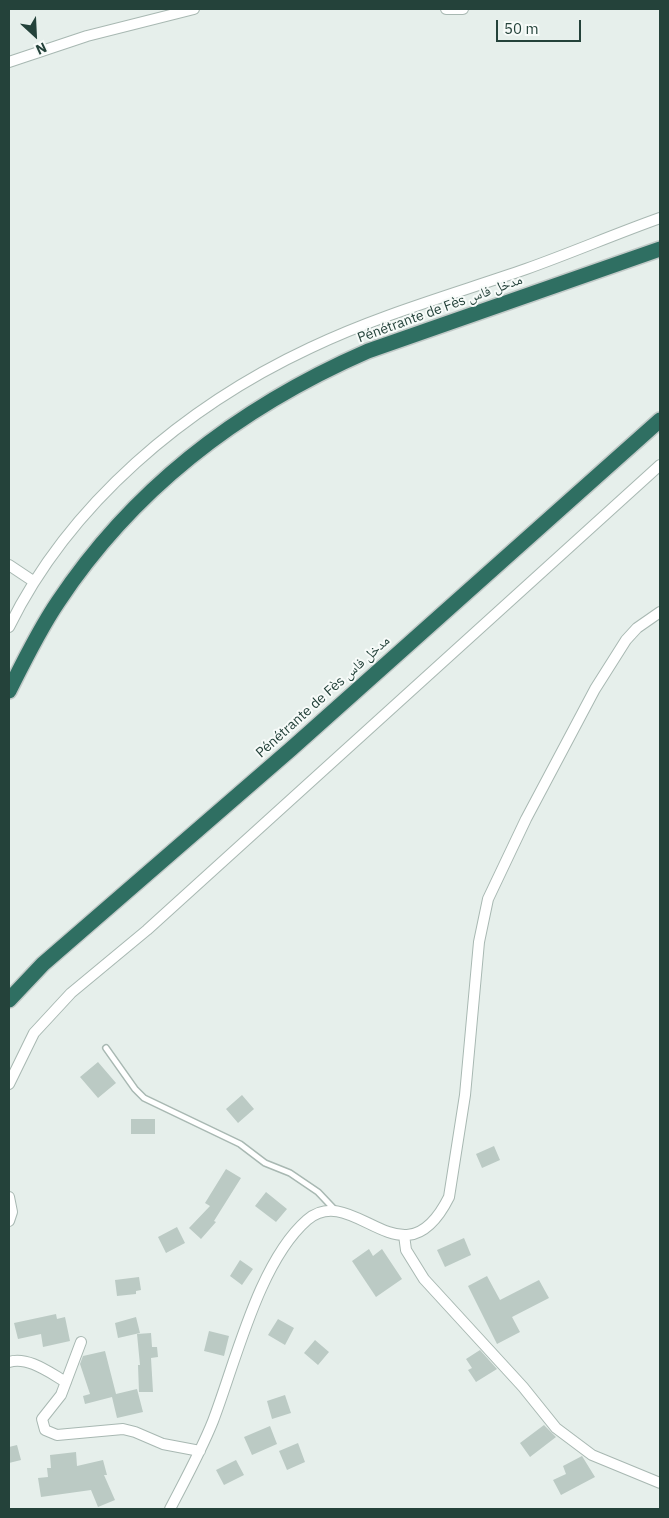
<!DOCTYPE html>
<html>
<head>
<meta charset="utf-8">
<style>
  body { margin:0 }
  #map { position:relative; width:669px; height:1518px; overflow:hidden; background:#e6efeb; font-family:"IBM Plex Sans",sans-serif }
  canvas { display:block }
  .frame { position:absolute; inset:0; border:10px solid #24423a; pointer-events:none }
  .north { position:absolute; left:10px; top:10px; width:50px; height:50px; -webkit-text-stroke:4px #f7fbf9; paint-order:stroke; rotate:155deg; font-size:14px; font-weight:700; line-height:20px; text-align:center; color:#24423a }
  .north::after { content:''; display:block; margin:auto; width:18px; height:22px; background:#24423a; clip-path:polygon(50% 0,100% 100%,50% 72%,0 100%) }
  .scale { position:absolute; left:496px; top:20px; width:85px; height:22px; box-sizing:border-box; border:2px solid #24423a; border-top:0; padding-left:6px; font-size:15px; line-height:18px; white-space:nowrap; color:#24423a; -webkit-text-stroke:4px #f7fbf9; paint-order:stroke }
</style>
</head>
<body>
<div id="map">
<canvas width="669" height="1518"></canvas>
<div class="frame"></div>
<div class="north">N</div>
<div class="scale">50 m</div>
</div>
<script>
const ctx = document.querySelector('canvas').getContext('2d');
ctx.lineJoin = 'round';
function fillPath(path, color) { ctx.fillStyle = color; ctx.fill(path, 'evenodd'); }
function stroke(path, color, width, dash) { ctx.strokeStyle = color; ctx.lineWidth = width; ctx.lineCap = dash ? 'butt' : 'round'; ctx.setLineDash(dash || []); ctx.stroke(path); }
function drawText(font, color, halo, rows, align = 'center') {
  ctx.font = font + ' "IBM Plex Sans","Noto Naskh Arabic",sans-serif'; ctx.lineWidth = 4; ctx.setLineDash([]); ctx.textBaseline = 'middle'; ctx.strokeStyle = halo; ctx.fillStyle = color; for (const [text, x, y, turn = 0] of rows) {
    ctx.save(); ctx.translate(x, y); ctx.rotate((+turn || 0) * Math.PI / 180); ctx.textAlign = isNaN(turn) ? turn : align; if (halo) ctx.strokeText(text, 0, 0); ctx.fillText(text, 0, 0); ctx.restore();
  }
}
const building = new Path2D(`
  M98 1062 116 1083 98 1098 80 1077Z
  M242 1095 254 1109 238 1123 226 1109Z
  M131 1119H155V1134H131Z
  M494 1146 500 1160 482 1168 476 1154Z
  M226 1169 241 1178 214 1221 216 1222 201 1239 189 1228 210 1206 205 1203Z
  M266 1192 287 1209 276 1222 255 1206Z
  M177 1227 185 1243 166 1253 158 1237Z
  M464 1238 471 1255 445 1267 437 1250Z
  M369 1249 373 1256 382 1249 402 1279 376 1297 352 1261Z
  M240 1260 253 1269 242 1285 230 1276Z
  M487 1276 500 1300 539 1280 549 1298 512 1317 520 1332 497 1344 468 1286Z
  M139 1277 141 1290 136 1291V1294L117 1296 115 1280Z
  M56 1314 57 1319 65 1317 70 1341 43 1347 41 1334 18 1339 14 1323Z
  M136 1317 140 1333 118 1338 115 1323Z
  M278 1319 294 1328 285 1345 268 1335Z
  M209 1331 229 1336 224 1356 204 1351Z
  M151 1333 152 1347H157L158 1357 151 1358 153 1392H139L138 1365H140L137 1334Z
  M315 1340 329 1352 318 1365 304 1353Z
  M480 1350 497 1369 476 1382 468 1370 472 1368 466 1359Z
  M105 1351 116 1394 137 1389 143 1412 117 1418 112 1397 85 1404 83 1396 90 1394 80 1364 83 1356Z
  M285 1395 291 1413 272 1419 267 1401Z
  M544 1425 556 1437 530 1457 520 1443Z
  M270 1426 277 1444 252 1455 244 1437Z
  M298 1443 305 1462 287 1470 279 1451Z
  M17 1445 21 1460 9 1463V1447Z
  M76 1452 77 1466 103 1460 107 1475H104L115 1500 98 1507 91 1490 41 1497 38 1478 48 1477 47 1468H51L50 1455Z
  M582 1456 595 1477 561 1495 553 1480 566 1474 563 1466Z
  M236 1460 244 1475 224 1485 216 1470Z`);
const service = new Path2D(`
  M106 1048 135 1089 144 1098 240 1144 265 1163 290 1173 318 1192 336 1211`);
const minor = new Path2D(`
  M446 9H463
  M9 62 87 36 194 9
  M9 565 33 581
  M9 627C70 503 186 406 310 348 379 315 454 294 526 269 571 253 615 234 660 218
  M9 1084 34 1033 71 993 147 930 660 465
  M9 1197 12 1212 9 1221
  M404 1235 406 1250 424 1279 523 1387 556 1428 592 1455 660 1483
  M81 1342 61 1395 42 1419 45 1430 57 1435 123 1429 135 1432 163 1444 200 1451
  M9 1362C28 1356 50 1373 66 1382
  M170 1509C185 1480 201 1451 213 1421 236 1361 259 1262 307 1220 354 1180 403 1289 449 1197L465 1095 479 942 488 899 526 819 595 689 626 640 637 628 660 612`);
const motorway = new Path2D(`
  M9 691C24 661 39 630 58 602 135 486 242 406 368 351L660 249
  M9 1000 43 964 291 749 660 420`);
const streetNames = [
  ["Pénétrante de Fès مدخل فاس",440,309,-20],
  ["Pénétrante de Fès مدخل فاس",323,697,-42]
];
fillPath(building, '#bbcac4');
stroke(service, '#a8b8b2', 8);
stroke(minor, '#a8b8b2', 12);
stroke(motorway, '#c2cac8', 18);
stroke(service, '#fff', 5);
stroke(minor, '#fff', 10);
stroke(motorway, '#2f6f62', 15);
drawText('14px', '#24423a', '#f7fbf9', streetNames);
</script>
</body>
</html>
